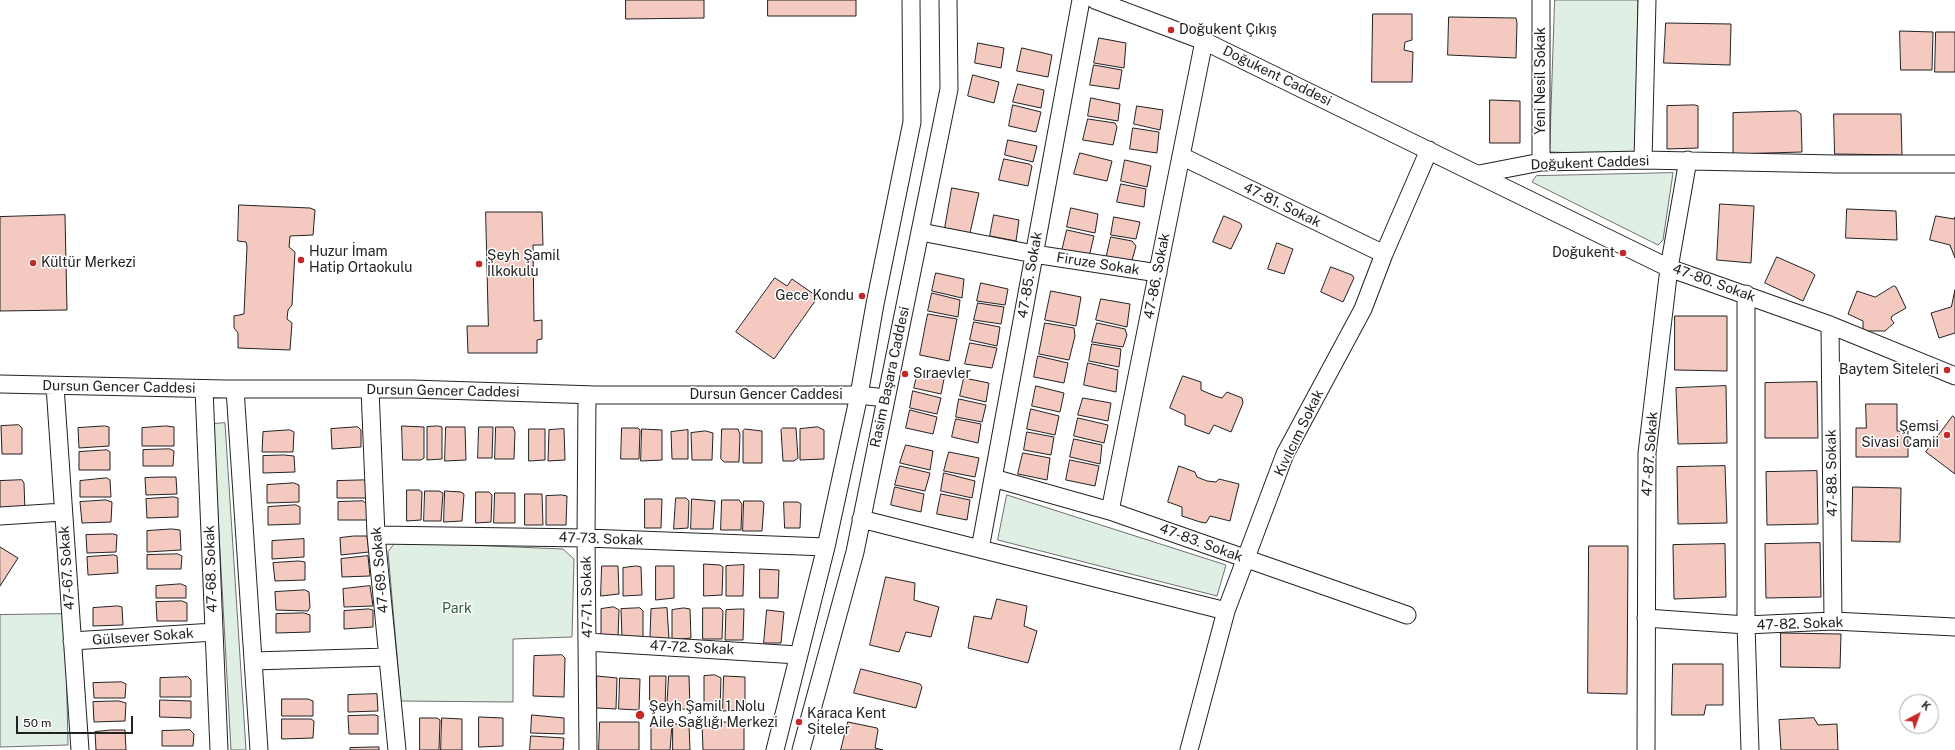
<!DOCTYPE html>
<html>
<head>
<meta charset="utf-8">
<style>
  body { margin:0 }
  #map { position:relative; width:1955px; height:750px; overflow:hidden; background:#fff; font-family:"Public Sans",sans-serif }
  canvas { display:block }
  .north { position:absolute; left:1899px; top:694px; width:40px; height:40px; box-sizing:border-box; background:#fff; border:1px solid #a7a7a7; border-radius:50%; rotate:41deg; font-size:11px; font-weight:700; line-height:16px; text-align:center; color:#222 }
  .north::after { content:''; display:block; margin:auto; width:14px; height:18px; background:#c62828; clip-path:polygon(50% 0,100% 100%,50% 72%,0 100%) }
  .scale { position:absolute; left:16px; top:716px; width:117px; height:18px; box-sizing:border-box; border:2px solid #222; border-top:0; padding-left:5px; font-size:12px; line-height:14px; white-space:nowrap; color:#222; -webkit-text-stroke:3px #fff; paint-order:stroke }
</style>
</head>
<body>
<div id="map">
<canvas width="1955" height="750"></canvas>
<div class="north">K</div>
<div class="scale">50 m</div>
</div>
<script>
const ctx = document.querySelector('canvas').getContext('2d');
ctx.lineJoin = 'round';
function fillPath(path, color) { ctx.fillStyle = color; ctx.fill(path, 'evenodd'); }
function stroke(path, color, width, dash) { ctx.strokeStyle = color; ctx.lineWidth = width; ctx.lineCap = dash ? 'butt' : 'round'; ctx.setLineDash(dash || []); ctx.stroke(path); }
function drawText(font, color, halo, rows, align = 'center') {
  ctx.font = font + ' "Public Sans",sans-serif'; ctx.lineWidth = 3; ctx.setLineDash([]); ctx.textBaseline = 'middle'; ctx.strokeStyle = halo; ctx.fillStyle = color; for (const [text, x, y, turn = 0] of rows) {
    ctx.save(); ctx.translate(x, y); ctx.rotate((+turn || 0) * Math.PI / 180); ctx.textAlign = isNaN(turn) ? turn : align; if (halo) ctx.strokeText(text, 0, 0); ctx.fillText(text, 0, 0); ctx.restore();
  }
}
const green = new Path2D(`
  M1555 0H1638L1635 155 1550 152Z
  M1673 173 1663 240 1658 245 1532 182 1536 176Z
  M225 423 246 750H231L213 424Z
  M1007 495 1226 565 1217 596 998 540Z
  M396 542 563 549 574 559 572 637 513 639V702L401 701 388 552Z
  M65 614 68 745 0 747V615Z`);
const building = new Path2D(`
  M626 0H704V18L626 19Z
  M768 0H856V16H768Z
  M1373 14H1412V40L1405 42 1404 50 1413 52 1412 82H1372Z
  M1449 17 1516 18 1517 23 1516 58 1448 55Z
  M1666 23 1731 24 1730 65 1664 63Z
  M1900 31 1933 32 1932 70H1901Z
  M1936 32H1955V72H1935Z
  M1099 38 1126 43 1124 68 1094 63Z
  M978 43 1004 48 1001 68 975 63Z
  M1022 48 1052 55 1048 77 1017 71Z
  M1094 65 1122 70 1119 89 1090 85Z
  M973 75 999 82 994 103 968 96Z
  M1018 84 1044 90 1041 108 1013 102Z
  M1091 98 1120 104 1118 121 1088 116Z
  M1490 100 1520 101V143H1490Z
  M1013 105 1041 112 1036 132 1009 126Z
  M1695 105 1698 106V148L1667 149V106Z
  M1137 106 1163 110 1160 130 1134 124Z
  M1797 111 1801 114 1802 152 1733 154V113Z
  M1834 114H1901L1902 155 1835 154Z
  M1088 119 1115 123 1117 127 1113 145 1083 140Z
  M1133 128 1159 132 1157 153 1130 149Z
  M1008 140 1037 146 1033 162 1005 155Z
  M1080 153 1112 161 1107 181 1074 174Z
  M1004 159 1029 164 1032 166 1028 186 999 180Z
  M1125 160 1151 166 1147 187 1121 181Z
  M1121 184 1146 189 1144 207 1117 202Z
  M952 188 979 193 970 233 945 228Z
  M1720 204 1754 206 1751 263 1717 260Z
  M239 205 310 208 315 210 313 235 290 236 289 247 295 252 292 305 288 310 287 319 292 323 290 350 238 348V333L234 328V316L244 314 247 246 246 242 238 241Z
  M1071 208 1098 214 1095 233 1067 227Z
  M1847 209 1896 211 1897 240 1846 238Z
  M486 212H542L543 245H533L534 321 542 320V339L537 340V353H468L467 326H488Z
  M65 215 67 310 0 311V217Z
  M994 215 1019 220 1016 241 990 236Z
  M1224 216 1240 223 1242 226 1231 249 1213 242Z
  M1936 216 1954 219 1955 217V258L1950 245 1930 240Z
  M1114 217 1140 222 1136 239 1111 235Z
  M1067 230 1094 236 1089 257 1062 251Z
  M1111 237 1132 241 1136 246 1131 264 1106 259Z
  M1277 243 1293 249 1284 274 1268 269Z
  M1777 257 1811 272 1815 275 1803 301 1765 283Z
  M1331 267 1352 275 1354 278 1343 302 1321 292Z
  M936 273 964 279 962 298 932 291Z
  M775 278 787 286 792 279 818 297 774 359 736 332Z
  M981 283 1008 289 1005 305 977 301Z
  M1894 286 1896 287 1906 308 1892 316 1891 319 1894 323 1885 331H1867L1863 329V321L1848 314 1857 291 1875 297Z
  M1955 290V333L1939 338 1931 313 1951 307Z
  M1051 291 1081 297 1076 326 1045 320Z
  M932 293 960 300 958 317 928 311Z
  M1101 299 1130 304 1127 327 1096 320Z
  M978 303 1004 307 1001 324 974 320Z
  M928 314 957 319 949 361 920 355Z
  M1675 316H1727V371L1675 370Z
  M974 322 1000 327 997 346 970 340Z
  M1045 323 1074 328 1075 336 1069 360 1039 354Z
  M1097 323 1125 329 1127 335 1123 347 1092 342Z
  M970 343 997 348 992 368 965 364Z
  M1092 344 1121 349 1119 367 1089 361Z
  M1038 356 1068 363 1064 383 1034 377Z
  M1088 363 1118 370 1116 392 1084 385Z
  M919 369 945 374 941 394 914 388Z
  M1183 376 1201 382V390L1215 396 1222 398 1227 392 1242 398 1243 403 1231 432 1214 425 1209 434 1185 425V415L1170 408Z
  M964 378 989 383 986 402 960 396Z
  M1817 382 1818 438H1765V383Z
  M1036 386 1064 393 1060 412 1032 406Z
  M1726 386 1727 443 1678 444 1676 388Z
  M913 391 941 398 937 414 910 408Z
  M1083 398 1111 403 1108 421 1078 415Z
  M959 399 986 405 982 422 956 417Z
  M1866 404H1897V431H1908V457H1856V428H1866Z
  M1031 409 1059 416 1055 435 1027 429Z
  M910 410 937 417 933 434 906 428Z
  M1953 416 1955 418V474L1926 452Z
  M1078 418 1108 425 1104 443 1074 436Z
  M956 419 981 424 978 443 952 437Z
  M19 425 22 428V454H2L1 426Z
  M105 426 109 427V446L79 448 78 428Z
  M166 426 174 427V446H142V428Z
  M402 426 424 427V458L421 460H403Z
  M438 426 442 427V459L427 460V427Z
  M358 427 361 430V447L332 449 331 429Z
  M446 427H465L466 460 445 461Z
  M479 427H493L492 458H478Z
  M496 427H513L515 432 514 459H495Z
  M818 427 824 430V459L800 460V429Z
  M622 428H638L640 430 639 459H621Z
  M783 428H796L798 458 794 461H783L781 430Z
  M529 429H545V460L529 461Z
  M564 429 565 460 548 461 549 430Z
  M642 429 662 430V460L641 461Z
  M722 429H738L740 434 739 462H724L721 459Z
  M745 429 762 431V463H743V431Z
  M290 430 294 432 293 452H262L263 432Z
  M688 430V459H672L671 432Z
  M706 431 713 433 712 460H692L691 433Z
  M1027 432 1054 437 1051 455 1024 450Z
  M1074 439 1102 445 1100 464 1070 457Z
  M906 445 933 451 930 470 900 463Z
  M170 449 174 451 173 466H143V450Z
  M107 450 110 452V470H79V452Z
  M949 452 979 458 975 477 944 471Z
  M1023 453 1050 458 1047 480 1018 474Z
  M284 455 294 456 295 472 263 473V456Z
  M1070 460 1099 466 1095 486 1066 480Z
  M900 466 930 473 925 491 895 485Z
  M1179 466 1195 472 1197 477 1207 481 1216 482 1219 479 1239 484 1230 521 1210 516 1206 523 1200 522 1182 516V507L1168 502Z
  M1725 466 1727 523 1678 524 1677 467Z
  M1817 471 1818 524 1767 525 1766 472Z
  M944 473 975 481 972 498 941 491Z
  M161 477H176L177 494 146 495 145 478Z
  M107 478 110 480 111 497H80V481Z
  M22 480 24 483 25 512 0 513V481Z
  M364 480 367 481 366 498H337V481Z
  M294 483 299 485V502L267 503V485Z
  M895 487 924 494 921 512 891 505Z
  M1853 487 1901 488 1900 542 1852 541Z
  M407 490H419L422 492 421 520 407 521Z
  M425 491H439L443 493 441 521H424Z
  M445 491 461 492 464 494 462 521 444 522Z
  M476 492H489L492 495 491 522 476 523Z
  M495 493H515V523H494Z
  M525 494H542L543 525H525Z
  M941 494 970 500 967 520 937 514Z
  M562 495 567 496 566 525H546V496Z
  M174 497 178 498V517L147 518 146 499Z
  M676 498H686L689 501 688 528 674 529Z
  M645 499H662L661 528H645Z
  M692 499 715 501 713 529H691Z
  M106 500 112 502 111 522 82 523 80 502Z
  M722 500H739L742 504 741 530H721Z
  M363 501 368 505 367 520H338V502Z
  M744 501H762L764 503 762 531H743Z
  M784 502H798L801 504 800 528H785Z
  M296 505 300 507V524L268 525V507Z
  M172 529 180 530 181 550 147 552V531Z
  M113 534 117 535 116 552 87 553 86 535Z
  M354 536H367L369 552 341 555 340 538Z
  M304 539V557L272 559V541Z
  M1820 543 1821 597 1766 598 1765 544Z
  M1725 544 1726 597 1674 599 1673 545Z
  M1589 546H1628L1627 694 1588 693Z
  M0 547 18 558 0 586Z
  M178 554 182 556 181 569H147V555Z
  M114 555 117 556 118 573 88 575 87 557Z
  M368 556 370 576 342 577 341 559Z
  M299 561 305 562V580L275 581 273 563Z
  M704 564 720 565 723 567 722 595 704 596Z
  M744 565 743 596H726V566Z
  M602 566H618L619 594 601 596Z
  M637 566 641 567 642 595 623 596V568Z
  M656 566H674V598L656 600Z
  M760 569 779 570 778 598H760Z
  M886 577 915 583 914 600 939 607 931 637 906 632 899 652 870 645Z
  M181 584 186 586V598H156V586Z
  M370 586 373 606 344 607 343 589Z
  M305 590 309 592 310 607 308 611 276 610 275 592Z
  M997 599 1027 606 1024 626 1037 631 1028 663 968 648 974 616 991 619Z
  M182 601 187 603V621H157L156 602Z
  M118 606 122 607 123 625 93 626V608Z
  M614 607 619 610 618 637 601 639V609Z
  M640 608 643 611V639L622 638 621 609Z
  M667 608 669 639H653L650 636 651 609Z
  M684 608 690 609 691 638 672 640V610Z
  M703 608H720L723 611 722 639H703Z
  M369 609 373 610V627L344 629V611Z
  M739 609H744L743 640H725L726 610Z
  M767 610 784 612 781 643H764Z
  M304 613 310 615V632L276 633V614Z
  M1781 633 1841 634 1840 668 1781 667Z
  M562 655 565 658 564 697 533 696 534 656Z
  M1673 664H1723V705H1706L1704 715H1672Z
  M861 669 920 684 922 687 916 708 854 693Z
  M715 675 721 678 720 710H704V676Z
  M597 676 617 678 616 709 597 708Z
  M650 676H666L665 708H650Z
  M669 676H689L690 709H667Z
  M724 676 745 677V710L723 711Z
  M188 677 191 680V697H160V678Z
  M620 678 640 679 639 710 619 709Z
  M122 682 126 684 125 698H94L93 683Z
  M377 694 378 711 348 712V695Z
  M282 699H308L313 701V716H282Z
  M160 700 191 701V718L160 717Z
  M119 701 126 703 125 721 94 722 93 702Z
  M375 715 378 716V734H349L348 716Z
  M532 715 564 718V734L531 733Z
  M479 717 503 718V746L479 747Z
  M420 718H437L440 720 439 750H420Z
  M442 718 462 719V750H441Z
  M1814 718 1818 725 1837 724 1838 750H1781L1779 720Z
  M282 719H311L314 721 313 738 282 739Z
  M600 722H639V750H599Z
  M740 722 744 724V750H703L702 723Z
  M848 722 877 728 878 730 875 748 883 750H841Z
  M669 723 672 725 670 750H651V724Z
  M673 724H689L690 750H673Z
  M111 730H125L126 750H96L95 732Z
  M190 730 194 734 193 746H162V731Z
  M531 736 564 738 563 750H530Z
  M373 747H379V750H350V748Z`);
const minor = new Path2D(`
  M1095 0 1204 41 1669 268 1830 325 1955 376
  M1181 156 1384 254
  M1643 160 1647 0
  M1541 162V0
  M1479 174 1541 162 1643 160 1836 164H1955
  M921 232 1034 254 1158 273
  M1746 294V625L1750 750
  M1830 325 1833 621
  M0 384 225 389H412L595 395H859L885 398
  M55 386 80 750
  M204 389 219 750
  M235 389 259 750
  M370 389 376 535 397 750
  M587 395 586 538 588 750
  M993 478 1110 511 1407 615
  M1110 511 1204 41
  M0 516 63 512
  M861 519 1226 611
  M376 535 586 538 826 547
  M980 549 1081 0
  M1646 618 1746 625 1833 621 1955 627
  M72 641 214 632
  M587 642 798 655
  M253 661 387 657
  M775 750 826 547 859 395 875 304 912 122 911 0
  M801 750 855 552 949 89 948 0
  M1189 750 1226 611 1285 454 1363 309 1384 254 1429 150
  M1646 750 1647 453 1669 268 1688 160`);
const markers = [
  [1171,30,4,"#c62828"],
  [1623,253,4,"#c62828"],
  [301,260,4,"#c62828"],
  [33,263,4,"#c62828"],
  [479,264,4,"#c62828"],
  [862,296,4,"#c62828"],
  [1947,370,4,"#c62828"],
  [905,374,4,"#c62828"],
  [1947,435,4,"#c62828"],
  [640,715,5,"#c62828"],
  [799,722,4,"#c62828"]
];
const poiNames = [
  ["Doğukent Çıkış",1179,30],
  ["Huzur İmam",309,252],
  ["Hatip Ortaokulu",309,268],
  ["Doğukent",1615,253,"right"],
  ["Şeyh Şamil",487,256],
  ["İlkokulu",487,272],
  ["Kültür Merkezi",41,263],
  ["Gece Kondu",854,296,"right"],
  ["Baytem Siteleri",1939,370,"right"],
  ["Sıraevler",913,374],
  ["Şemsi",1939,427,"right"],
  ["Sivasi Camii",1939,443,"right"],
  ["Şeyh Şamil 1 Nolu",649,707],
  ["Aile Sağlığı Merkezi",649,723],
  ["Karaca Kent",807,714],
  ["Siteler",807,730]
];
const streetNames = [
  ["Doğukent Caddesi",1277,76,26],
  ["Yeni Nesil Sokak",1541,81,-90],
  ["Doğukent Caddesi",1590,163,-2],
  ["47-81. Sokak",1282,205,26],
  ["Firuze Sokak",1098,264,9],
  ["47-85. Sokak",1030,275,-80],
  ["47-86. Sokak",1157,276,-79],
  ["47-80. Sokak",1714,283,20],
  ["Rasim Başara Caddesi",890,377,-78],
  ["Dursun Gencer Caddesi",119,387,1],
  ["Dursun Gencer Caddesi",443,391,1],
  ["Dursun Gencer Caddesi",766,395],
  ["Kıvılcım Sokak",1299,433,-64],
  ["47-87. Sokak",1650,454,-86],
  ["47-88. Sokak",1832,473,-91],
  ["47-73. Sokak",601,539,2],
  ["47-83. Sokak",1201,543,20],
  ["47-67. Sokak",67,568,-94],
  ["47-68. Sokak",211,569,-92],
  ["47-69. Sokak",380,570,-95],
  ["47-71. Sokak",587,597,-91],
  ["47-82. Sokak",1800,624,-2],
  ["Gülsever Sokak",143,637,-4],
  ["47-72. Sokak",692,648,3]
];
const parkNames = [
  ["Park",457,609]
];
fillPath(green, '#e0efe3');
stroke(green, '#6f6f6f', 1);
fillPath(building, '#f3c9c0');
stroke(building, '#222', 1);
stroke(minor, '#222', 19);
stroke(minor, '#fff', 17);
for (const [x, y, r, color] of markers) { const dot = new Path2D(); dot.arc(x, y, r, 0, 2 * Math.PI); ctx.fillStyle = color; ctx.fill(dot); stroke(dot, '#fff', 1.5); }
drawText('14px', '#222', '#fff', poiNames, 'left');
drawText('14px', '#222', '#fff', streetNames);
drawText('14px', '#2f5e38', '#fff', parkNames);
</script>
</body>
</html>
